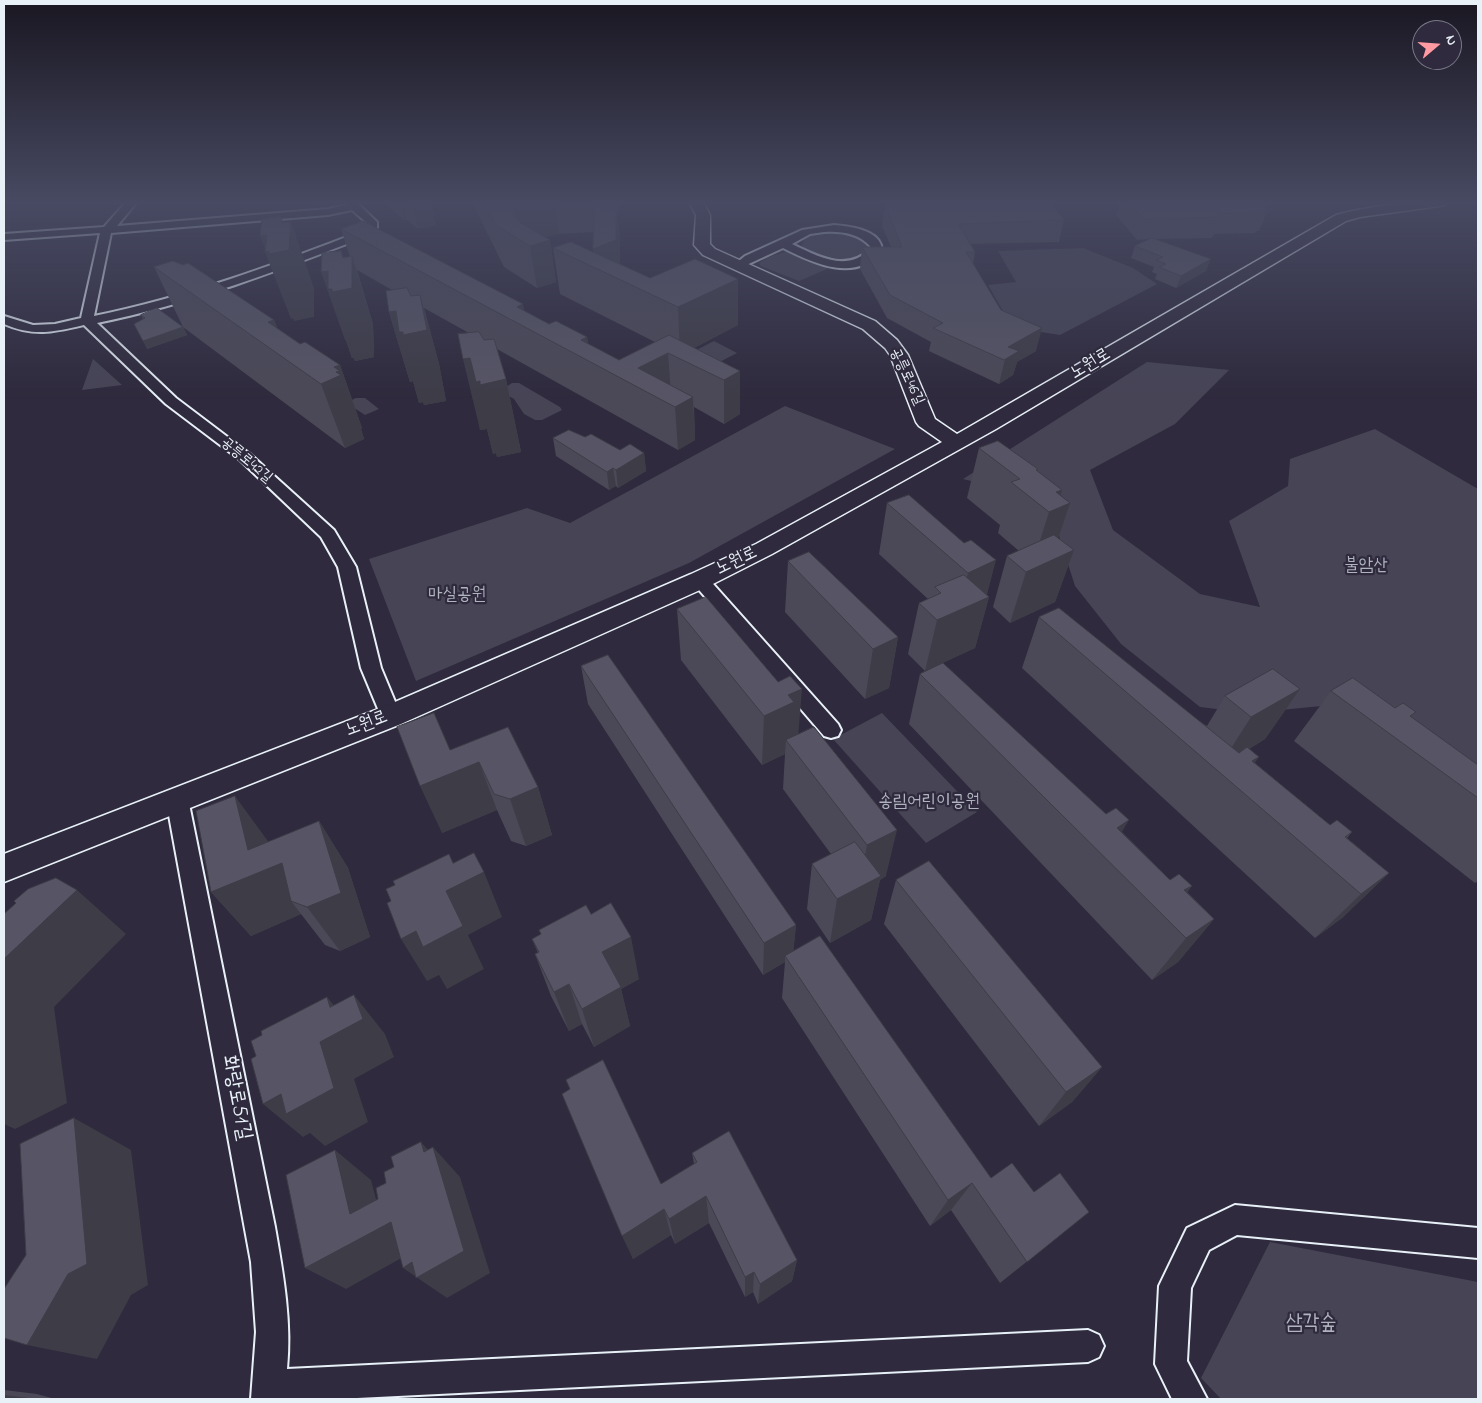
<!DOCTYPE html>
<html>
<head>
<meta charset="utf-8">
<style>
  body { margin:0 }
  #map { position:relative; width:1482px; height:1403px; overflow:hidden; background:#2f2a3d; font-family:"Indie Flower",sans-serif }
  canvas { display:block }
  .frame { position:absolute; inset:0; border:5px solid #e8f1f8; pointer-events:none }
  .north { position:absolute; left:1412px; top:20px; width:50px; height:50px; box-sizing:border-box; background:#2f2a3d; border:1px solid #797a88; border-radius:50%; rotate:72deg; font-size:14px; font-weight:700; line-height:20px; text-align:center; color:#e8f1f8 }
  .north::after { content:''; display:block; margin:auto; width:18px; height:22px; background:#ff9aa2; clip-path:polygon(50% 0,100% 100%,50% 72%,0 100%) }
</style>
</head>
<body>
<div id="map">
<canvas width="1482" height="1403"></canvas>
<div class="frame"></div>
<div class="north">N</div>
</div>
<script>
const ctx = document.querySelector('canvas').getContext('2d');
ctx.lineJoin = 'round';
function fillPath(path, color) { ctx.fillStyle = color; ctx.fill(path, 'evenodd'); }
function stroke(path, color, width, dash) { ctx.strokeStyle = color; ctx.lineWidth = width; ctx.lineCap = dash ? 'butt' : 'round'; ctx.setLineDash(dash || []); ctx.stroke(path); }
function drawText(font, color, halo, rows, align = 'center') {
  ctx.font = font + ' "Indie Flower","Poor Story",sans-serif'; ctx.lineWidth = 4.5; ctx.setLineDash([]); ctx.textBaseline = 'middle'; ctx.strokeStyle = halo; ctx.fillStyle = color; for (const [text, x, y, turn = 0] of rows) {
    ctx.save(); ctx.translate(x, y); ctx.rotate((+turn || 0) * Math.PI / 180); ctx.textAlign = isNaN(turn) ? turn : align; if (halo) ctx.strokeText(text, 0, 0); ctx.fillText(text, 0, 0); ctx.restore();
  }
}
const green = new Path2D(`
  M839 231 857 235 872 246 869 256C852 261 809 267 802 245 807 231 827 231 839 231Z
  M1083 248 1133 268 1157 284 1060 335 1029 330 1010 324 988 285 1016 282 998 251Z
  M788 251 827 267V269L799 281 761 266 759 263 769 257Z
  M714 341 737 353 704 370 681 358Z
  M93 359 122 385 82 390Z
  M1147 362 1229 370 1175 424 1090 470 1113 530 1200 594 1260 607 1229 521 1288 486 1290 459 1375 429 1478 489V814L1332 705 1250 713 1200 707 1121 644 1075 586 1059 536 1033 507 999 488 963 479Z
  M512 383H519L560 407 562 410 542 420H535L524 414 514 399 500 391Z
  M356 398H365L379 409 365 415 348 404 347 402Z
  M785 406 895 449 689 563 416 681 369 559 527 508 570 523Z
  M882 713 977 812 926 843 833 739Z
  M1270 1242 1478 1282V1399H1221L1201 1378Z`);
const street = new Path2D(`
  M126 202H137L117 226 328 209 347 205 345 202H356L377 222V228L370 235C280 270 191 304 97 323L176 398 250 454 334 530 356 567 381 668 401 716 398 721 391 724 384 721 381 716 361 668 338 567 321 537 240 460 166 404 84 325C54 332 34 337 4 324V316L33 325 55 324 81 318 100 233 4 240V234L104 227ZM352 210 367 223V227L362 231C274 265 187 297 94 316L111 233 328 215Z
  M834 225C849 226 881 230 882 250 856 284 813 263 783 248L740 268 734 265 745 256 802 230ZM824 232C841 231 858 233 870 246V249C847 273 817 256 792 244L810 234Z
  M700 574 706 576 838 724 841 730 838 736 831 738 824 736 694 584 691 580 694 576Z
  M177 790 185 793 188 799 275 1227C283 1273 292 1322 287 1369L1088 1330 1099 1335 1104 1346 1099 1357 1088 1362 337 1399H251L256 1332 251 1262 166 799 169 793Z
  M1235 1205 1478 1228V1258L1237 1235 1209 1250 1191 1288 1187 1361 1207 1399H1172L1155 1364 1159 1286 1187 1228Z`);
const secondary = new Path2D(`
  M689 202H703L710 215V244L715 249 875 321 897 340 908 355 935 419 957 434 1336 215C1373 205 1409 202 1447 202L1445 205 1440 206 1360 217 1346 221 996 429 772 554 709 586 401 724 4 882V854L381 708 691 574 756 544 942 442 919 426 916 422 890 355 885 348 863 329 703 255 694 245 696 215Z`);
const wall = new Path2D(`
  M383 202H430L436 225 418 229 407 220H404Z
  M472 202H620L618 220 620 237V264L650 278 738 279V325L694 348 740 371V414L724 424 694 407 695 440 678 450 497 349 506 379 521 452 497 457 496 453 493 454 487 429 480 430 469 333 424 308 439 364 446 401 424 405 423 402 419 403 413 381 410 382 389 312 392 290 357 270 373 324 374 357 355 361 354 358H352L346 340H345L343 258 350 257 341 229 525 311 549 324 587 337 588 344 619 360 655 342 560 294 553 248 593 252 594 232 559 234 544 237 550 240 556 282 537 288 504 267Z
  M892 202H1050L1064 220 1059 242 971 244 975 252 973 264 1001 310 1036 351 1017 362 1013 375 999 384 929 351 931 342 887 318 860 269 862 247H891L882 226 885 205H891Z
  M1120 202H1267L1265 208 1268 210 1259 231H1256L1255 233 1214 234 1212 238 1156 239 1206 271 1176 288 1155 279 1157 274 1152 272 1154 267 1131 258 1135 246 1149 239 1137 240 1116 215Z
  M154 267 274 320 277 328 300 344 340 365 362 428 361 429 364 439 345 448 183 327 187 335 147 349 143 319 141 315 183 327Z
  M585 437 620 450 644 453 646 471 618 488 616 486 609 490 556 456 553 438Z
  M979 448 1038 469 1037 472 1061 496 1058 538 1074 550 1055 602 1010 623 993 607 1007 556 1019 551 998 533 1000 525 967 498Z
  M909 495 989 597 975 648 925 671 908 654 919 603 928 599 879 554 887 503Z
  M788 561 898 637 889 688 865 699 785 612Z
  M677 609 798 734 886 876 880 880 871 920 830 943 807 909 812 864 831 854 783 789 785 754 762 765 681 660Z
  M1039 617 1207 726 1225 696 1300 689 1265 739 1249 749 1255 763 1330 825 1352 832 1347 838 1389 873 1342 918 1315 938 1022 668Z
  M581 666 796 925 793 952 991 1178 1034 1192 1089 1212 1000 1283 951 1210 930 1226 782 998 785 962 763 975 588 704Z
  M920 674 1122 832 1170 880 1192 886 1187 892 1214 919 1178 962 1152 980 909 724Z
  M1331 691 1395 708 1411 717 1478 765V881L1475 883 1294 741Z
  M450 750 538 787 552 835 526 846 511 841 497 810 442 833Z
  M319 821 348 868 370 937 340 951 325 945 301 914 251 936 211 892 268 842Z
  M896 880 1102 1067 1072 1102 1039 1126 884 924Z
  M591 914 639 979 621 989 630 1026 594 1047 582 1024 569 1031 551 996 535 954 538 953 532 939Z
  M570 1089 661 1184 694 1164 692 1153 797 1260 792 1281 758 1304 753 1292 745 1297 709 1223 675 1244 671 1235 633 1259Z
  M4 1390 37 1394 55 1399H4Z`);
const shadedWall = new Path2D(`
  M400 202H402L407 220H404Z
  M411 202H430L436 225 418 229Z
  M508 202H555L559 234 522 241Z
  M613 202H620L618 220 620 237V282V280L595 268 593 249Z
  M281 217 290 242 291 222 314 288V317L294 321 293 318 291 319 265 252 266 251 260 236 282 223Z
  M550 240 556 282 537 288 530 246Z
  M352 256 373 324 374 357 355 361 354 358H352L346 340H345L321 272Z
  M1211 259 1206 271 1176 288 1181 276Z
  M738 279V325L680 355 678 307Z
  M420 295 439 364 446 401 424 405 423 402 419 403 413 381 410 382 389 312Z
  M523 304 528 328 517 307Z
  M274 320 291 363 268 322Z
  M183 327 187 335 147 349 143 341Z
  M1042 328 1036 351 1017 362 1013 375 999 384 1008 347Z
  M587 337 591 362 581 340Z
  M668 353 671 395 638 368Z
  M470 358 506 379 521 452 497 457 496 453 493 454 487 429 480 430 463 359Z
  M340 365 362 428 361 429 364 439 345 448 321 384 334 367Z
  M740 371V414L724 424V380Z
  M693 397 695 440 678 450 675 407Z
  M644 453 646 471 618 488 616 470Z
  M613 468 616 486 609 490 607 472Z
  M1062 490 1057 509 1070 503 1053 554 1033 563 1049 512 1056 492Z
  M1074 550 1055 602 1010 623 1026 572Z
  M996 560 986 599 989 597 975 648 925 671 937 620 958 611 968 573Z
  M898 637 889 688 865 699 873 649Z
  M802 689 798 739 786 740 785 754 762 765 764 716 788 695Z
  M1300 689 1265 739 1219 767 1251 717Z
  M1259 757 1238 788 1252 761Z
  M479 762 497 810 442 833 420 786Z
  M538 787 552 835 526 846 510 799Z
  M235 796 270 844 319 821 348 868 370 937 340 951 307 907 291 901 301 914 251 936 211 892 248 850Z
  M1129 820 1106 859 1117 828Z
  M897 830 886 876 880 880 871 920 830 943 837 899 859 888 867 845Z
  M484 872 502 917 468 935 484 969 447 989 439 975 427 981 401 939 446 891Z
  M1389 873 1342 918 1315 938 1361 894Z
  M1192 886 1167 919 1184 890Z
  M77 890 126 934 54 1007 67 1103 15 1129 4 1124V959Z
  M1214 919 1178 962 1152 980 1186 938Z
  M796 925 793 957 785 956V962L763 975 764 943Z
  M631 937 639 979 621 989 630 1026 594 1047 582 1009 602 952Z
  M569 984 582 1024 569 1031 554 992Z
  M354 995 385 1034 394 1057 354 1079 368 1122 325 1146 310 1133 303 1137 263 1104 320 1042 330 1007 327 997 351 1026Z
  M1102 1067 1072 1102 1039 1126 1066 1092Z
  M74 1118 131 1150 148 1285 131 1295 97 1359 27 1345Z
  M421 1142 437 1160 433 1147 460 1177 490 1273 447 1298 403 1268 412 1262 424 1152Z
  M335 1150 371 1180 383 1226 391 1222 423 1246 346 1289 305 1268 350 1214Z
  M972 1183 951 1210 930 1226 948 1200Z
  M706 1196 709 1223 675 1244 669 1219Z
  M664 1209 671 1235 633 1259 622 1236Z
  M797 1260 792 1281 758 1304 760 1284Z
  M754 1272 753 1292 745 1297V1277Z
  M4 1395 37 1399H4Z`);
const building = new Path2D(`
  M484 202H508L519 222 550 240 530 246 496 225Z
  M595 202H616V240L593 249Z
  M899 202H1050L1064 220 958 224 975 252H966L1001 310 1042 328 1008 347 1019 351 1004 360 933 328 943 323 890 295 862 247H902L885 205H900Z
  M1129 202H1259L1268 210H1261L1264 212 1217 214 1220 217 1144 219Z
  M281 217 282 223 291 222 289 250 269 254V251L265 252 267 235 260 236 262 219Z
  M363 221 523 304 517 307 549 324 556 321 587 337 581 340 619 360 669 335 740 371 724 380 668 353 638 368 693 397 675 407 341 229Z
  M1152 238 1211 259 1181 276 1159 267 1166 264 1156 260 1163 257 1135 246Z
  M571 242 650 278 695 259 738 279 678 307 553 248Z
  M341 251 343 258 352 256V288L332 292V289H328V271L321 272 322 253Z
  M173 261 183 265 188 263 274 320 268 322 300 344 305 342 340 365 334 367 340 371 336 372 341 375 321 384 154 267Z
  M407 288 411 296 420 295 427 330 403 335V332H399L396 311 389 312 386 291Z
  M157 308 183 327 143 341 134 324 145 318 141 315Z
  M479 332 484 340 494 339 506 379 480 385V381L476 382 470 358 463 359 458 334Z
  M569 430 585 437 591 434 620 450 630 444 644 453 616 470 613 468 607 472 553 438Z
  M998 441 1038 469 1036 470 1062 490 1056 492 1070 503 1049 512 1011 482 1020 479 979 448Z
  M909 495 964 543 971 540 996 560 968 573 887 503Z
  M1054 535 1074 550 1026 572 1007 556Z
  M809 552 898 637 873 649 788 561Z
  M964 575 989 597 937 620 919 603 941 593 935 587Z
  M706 597 778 682 790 676 802 689 788 695 794 702 764 716 677 609Z
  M1059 608 1239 753 1247 747 1259 757 1252 761 1330 825 1337 820 1352 832 1345 837 1389 873 1361 894 1039 617Z
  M608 655 796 925 764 943 581 666Z
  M943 663 1106 814 1116 808 1129 820 1117 828 1170 880 1179 874 1192 886 1184 890 1214 919 1186 938 920 674Z
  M1273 669 1300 689 1251 717 1225 696Z
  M1353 678 1395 708 1403 703 1416 712 1410 716 1478 765V798L1331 691Z
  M434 713 450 750 508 727 538 787 510 799 494 794 479 762 420 786 397 727Z
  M814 727 897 830 867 845 786 740Z
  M235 796 248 850 319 821 341 893 307 907 291 901 282 863 211 892 196 811Z
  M855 842 881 876 837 899 812 864Z
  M474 853 484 872 446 891 463 926 423 947 416 931 401 939 387 903 391 901 386 889 395 885 393 881 449 854 453 863Z
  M929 861 1102 1067 1066 1092 896 880Z
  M56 878 77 890 4 959V914L16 903 14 901 28 889Z
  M611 903 631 937 602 952 621 987 582 1009 569 984 554 992 535 954 539 952 532 939 541 934 539 930 586 905 591 914Z
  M820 936 991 1178 1012 1163 1034 1192 1060 1173 1089 1212 1027 1262 972 1183 948 1200 785 956Z
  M354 995 363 1019 320 1042 334 1088 286 1114 281 1094 263 1104 251 1059 256 1056 251 1041 262 1035 261 1031 327 997 330 1007Z
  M4 1049 5 1067 4 1068Z
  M603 1060 661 1184 697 1162 692 1153 729 1131 797 1260 760 1284 754 1272 745 1277 706 1196 669 1219 664 1209 622 1236 562 1094 570 1089 566 1080Z
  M74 1118 87 1264 68 1274 27 1345 4 1338V1289L26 1255 20 1144Z
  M421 1142 424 1152 433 1147 464 1251 416 1278 412 1262 403 1268 391 1222 305 1268 286 1175 335 1150 350 1214 378 1199 376 1188 386 1183 384 1172 394 1167 391 1157Z`);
const farStreetnames = [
  ["공릉로46길",906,377,65],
  ["공릉로42길",246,461,40]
];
const streetNames = [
  ["노원로",1091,365,-31],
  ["노원로",737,562,-26],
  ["노원로",367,725,-21]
];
const parkNames = [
  ["불암산",1366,567],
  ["마실공원",457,596],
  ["송림어린이공원",929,803]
];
const nearStreetnames = [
  ["화랑로51길",235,1098,79]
];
const nearParknames = [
  ["삼각숲",1311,1325]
];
fillPath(green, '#464455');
stroke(street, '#e8f1f8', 4);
stroke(secondary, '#e8f1f8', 3);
fillPath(street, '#2f2a3d');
fillPath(secondary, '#2f2a3d');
fillPath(wall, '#4b4957');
fillPath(shadedWall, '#3d3c47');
fillPath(building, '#575565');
stroke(building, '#3d3c47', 1);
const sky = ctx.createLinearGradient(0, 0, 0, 398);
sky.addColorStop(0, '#1a1722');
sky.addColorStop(0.51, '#474a62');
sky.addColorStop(1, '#474a6200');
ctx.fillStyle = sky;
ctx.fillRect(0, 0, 1482, 398);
drawText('15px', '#e8f1f8', '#2f2a3d', farStreetnames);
drawText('18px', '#e8f1f8', '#2f2a3d', streetNames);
drawText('18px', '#afb4bf', '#2f2a3d', parkNames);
drawText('21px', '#e8f1f8', '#2f2a3d', nearStreetnames);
drawText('21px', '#afb4bf', '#2f2a3d', nearParknames);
</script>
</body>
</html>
